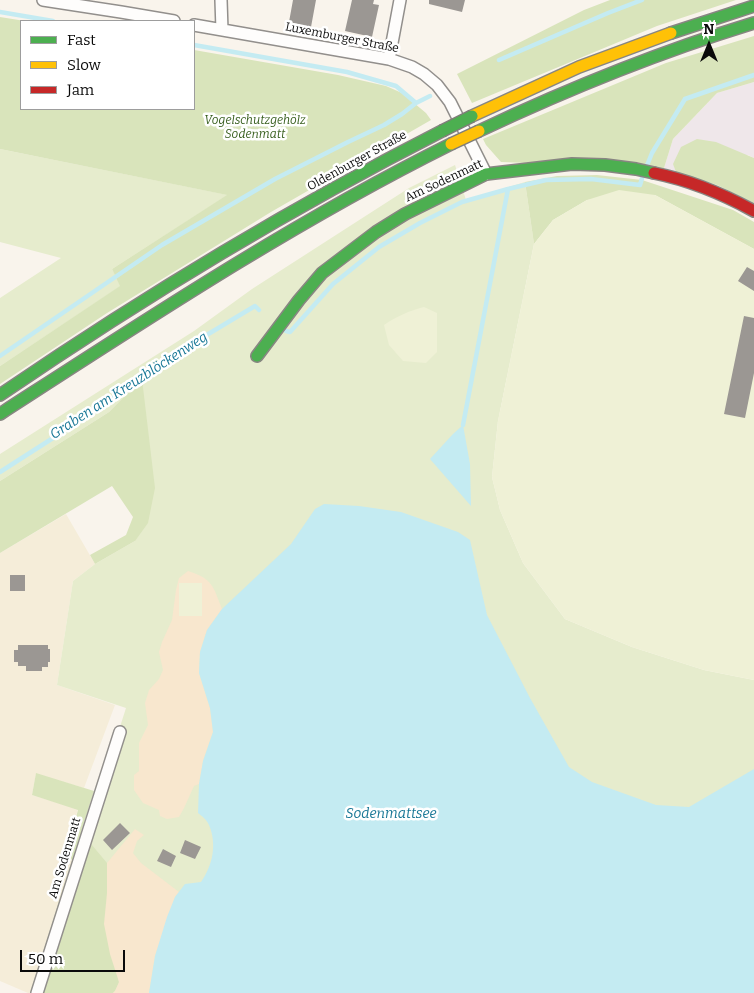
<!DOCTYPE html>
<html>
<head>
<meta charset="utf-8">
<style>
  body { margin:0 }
  #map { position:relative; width:754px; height:993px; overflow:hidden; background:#f9f4ec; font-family:Bitter,serif }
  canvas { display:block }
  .legend { position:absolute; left:20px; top:20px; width:175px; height:90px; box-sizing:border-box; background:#fff; border:1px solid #9d9d9d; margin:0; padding:6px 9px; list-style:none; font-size:15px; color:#0a0a0a }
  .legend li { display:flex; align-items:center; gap:10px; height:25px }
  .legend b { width:25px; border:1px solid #9d9d9d }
  .north { position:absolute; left:684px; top:20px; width:50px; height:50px; -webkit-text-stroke:4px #fff; paint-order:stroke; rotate:0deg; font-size:14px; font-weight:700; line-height:20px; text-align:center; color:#0a0a0a }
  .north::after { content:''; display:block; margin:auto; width:18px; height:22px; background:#0a0a0a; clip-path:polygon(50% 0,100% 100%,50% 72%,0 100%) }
  .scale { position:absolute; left:20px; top:950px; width:105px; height:22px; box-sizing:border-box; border:2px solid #0a0a0a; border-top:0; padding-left:6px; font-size:15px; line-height:18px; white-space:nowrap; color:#0a0a0a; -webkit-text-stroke:4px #fff; paint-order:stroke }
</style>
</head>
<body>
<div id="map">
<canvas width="754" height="993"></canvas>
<ul class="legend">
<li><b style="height:6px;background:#4caf50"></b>Fast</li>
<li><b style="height:6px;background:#ffc107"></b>Slow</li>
<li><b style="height:6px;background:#c62828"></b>Jam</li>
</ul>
<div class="north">N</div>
<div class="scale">50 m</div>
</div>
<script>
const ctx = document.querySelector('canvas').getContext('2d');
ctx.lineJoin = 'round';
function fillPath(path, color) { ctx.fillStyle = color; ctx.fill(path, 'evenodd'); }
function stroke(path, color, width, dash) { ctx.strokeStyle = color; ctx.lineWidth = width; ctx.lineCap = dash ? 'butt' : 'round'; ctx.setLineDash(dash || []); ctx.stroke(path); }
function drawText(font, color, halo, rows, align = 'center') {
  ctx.font = font + ' Bitter,serif'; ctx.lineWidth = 5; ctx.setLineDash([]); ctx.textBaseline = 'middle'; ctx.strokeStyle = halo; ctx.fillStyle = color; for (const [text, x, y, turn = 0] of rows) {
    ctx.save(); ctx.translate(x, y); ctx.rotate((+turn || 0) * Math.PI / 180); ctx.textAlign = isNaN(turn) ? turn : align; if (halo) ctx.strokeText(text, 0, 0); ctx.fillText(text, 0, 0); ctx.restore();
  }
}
const industrial = new Path2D(`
  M754 82V158L748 155 676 172 664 168 673 139 717 93Z`);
const farmland = new Path2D(`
  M66 514 95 564 73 581 57 685 115 705 84 788 36 774 32 795 78 809 66 853 72 860 30 993H28L0 981V553Z`);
const green = new Path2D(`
  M0 149 228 195 112 269 121 286 0 366V298L61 258 0 242Z
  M455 165 466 200 525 182 534 244 498 421 492 477 500 510 523 563 565 619 632 647 704 670 754 680V993H30L107 753 111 755 126 708 57 685 73 581 95 564 135 541 142 380 109 412 0 481V454L194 331 252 289 409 188Z`);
const forest = new Path2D(`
  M610 0H736L657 26 472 103 457 74 584 10Z
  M0 17 25 21H21V109H194V50L338 75 386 86 402 93 426 113 431 120 271 212 107 313 0 384V366L120 286 112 269 227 195 0 149Z
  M754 36V82L717 93 673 139 664 168 501 162 486 145 483 139 666 63Z
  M697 139 716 142 754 158V203L717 185 676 172 673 164 681 147Z
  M597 175 642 180 733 210 754 222V249L655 195 587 200 553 220 534 244 525 182 557 176Z
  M142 379 155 488 148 523 135 541 95 564 90 555 126 535 133 517 112 486 0 553V481L109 412Z
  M36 773 94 791 81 832 107 863V893L119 983 115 991 113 993H30L72 860 66 854 78 810 32 795Z`);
const sand = new Path2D(`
  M188 571C213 579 213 586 222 609L207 630 200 652 199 673 210 708 213 732 203 761 199 784 194 786 184 808 179 817 167 819 160 816 159 810 143 803 134 790V775L139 771V743L148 725 145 703 149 690 159 679 163 670 159 652 162 642 172 620 176 590 179 578Z
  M135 829 144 835 137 841 133 853 141 863 179 892 175 897 155 956 149 993H113L115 991 119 982 110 954 104 924 107 893V863Z`);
const pitch = new Path2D(`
  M619 190 655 195 754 249V680L704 670 632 647 565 619 523 563 500 510 492 477 498 421 534 244 553 220 587 200Z
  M424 307 437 313V352L426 363 403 361 389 345 384 325C397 316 409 311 424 307Z
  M179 583H202V616H179Z`);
const water = new Path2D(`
  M463 425 470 464 471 506 430 459 453 434Z
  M324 504 359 506 401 512 458 532 470 540 487 615 530 698 569 767 592 782 656 805 689 807 754 769V993H149L155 956 167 917 175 897 185 884 201 882C213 865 217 844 209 825 207 820 202 816 198 813L199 784 203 761 213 732 210 708 199 673 200 652 207 630 222 609 291 544 315 509Z`);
const stream = new Path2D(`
  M0 12 53 21
  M194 45 347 72 396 86 416 103
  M499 60 608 13 642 0
  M646 168 652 153 685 99 754 75
  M286 331 290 332 333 284 379 247 420 223 462 202 508 189 546 180 591 179 640 185 643 175
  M0 356 162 245 275 179 348 142 384 125 402 114 416 103 430 96
  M463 425 508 189
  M0 472 78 422 195 342 255 306 259 310`);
const building = new Path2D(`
  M293 0H316L311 27 289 22Z
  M352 0H374L373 4 379 5 372 37 345 31Z
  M429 0H465L462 12 429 4Z
  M747 267 754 271V291L738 281Z
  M744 316 754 318V373L745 418 724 414Z
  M10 575H25V591H10Z
  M18 645H48V649H50V662H48V667H42V671H26V666H18V662H14V650H18Z
  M120 823 130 833 112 850 103 840Z
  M185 840 201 847 195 859 180 853Z
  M163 849 176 856 171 867 157 861Z`);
const street = new Path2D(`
  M43 0 121 12 174 21
  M221 0 222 30
  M194 25 389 59 412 67 424 74 437 85 450 102 486 174
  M389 59 400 0
  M37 993 120 732`);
const fast = new Path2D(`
  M671 33 754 6
  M479 131C568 89 659 52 754 23
  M257 356 299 300 322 273 376 232 405 214 486 174 572 164 605 165 636 169 654 173
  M0 395C142 298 289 209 442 131
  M0 414C147 319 294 222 451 144`);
const slow = new Path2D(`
  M472 116 579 67 671 33`);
const jam = new Path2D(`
  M654 173C689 180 723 194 754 211`);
const fastBridge = new Path2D(`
  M442 131 472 116`);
const slowBridge = new Path2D(`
  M451 144 479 131`);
const streetNames = [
  ["Luxemburger Straße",342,38,11],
  ["Oldenburger Straße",357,161,-29],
  ["Am Sodenmatt",444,181,-25],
  ["Am Sodenmatt",65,858,-73]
];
const parkNames = [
  ["Vogelschutzgehölz",255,121],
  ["Sodenmatt",255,135]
];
const waterNames = [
  ["Graben am Kreuzblöckenweg",129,386,-33],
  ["Sodenmattsee",391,814]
];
fillPath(industrial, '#efe7ea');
fillPath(farmland, '#f5edd9');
fillPath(green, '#e6eccd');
fillPath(forest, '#d9e4bb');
fillPath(sand, '#f8e7ce');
fillPath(pitch, '#eff1d6');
fillPath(water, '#c4ebf2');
stroke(stream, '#c4ebf2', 4.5);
fillPath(building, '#9b9793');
stroke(street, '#928f8c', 14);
stroke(fast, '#888682', 14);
stroke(slow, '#888682', 14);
stroke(jam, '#888682', 14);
stroke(street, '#fefdfc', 11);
stroke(fast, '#4caf50', 11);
stroke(slow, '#ffc107', 11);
stroke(jam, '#c62828', 11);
stroke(fastBridge, '#7f7d79', 14, []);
stroke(slowBridge, '#7f7d79', 14, []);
stroke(fastBridge, '#4caf50', 11);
stroke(slowBridge, '#ffc107', 11);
drawText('12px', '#0a0a0a', '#fff', streetNames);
drawText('italic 12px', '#375e1d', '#fff', parkNames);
drawText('italic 14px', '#187796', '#fff', waterNames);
</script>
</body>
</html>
